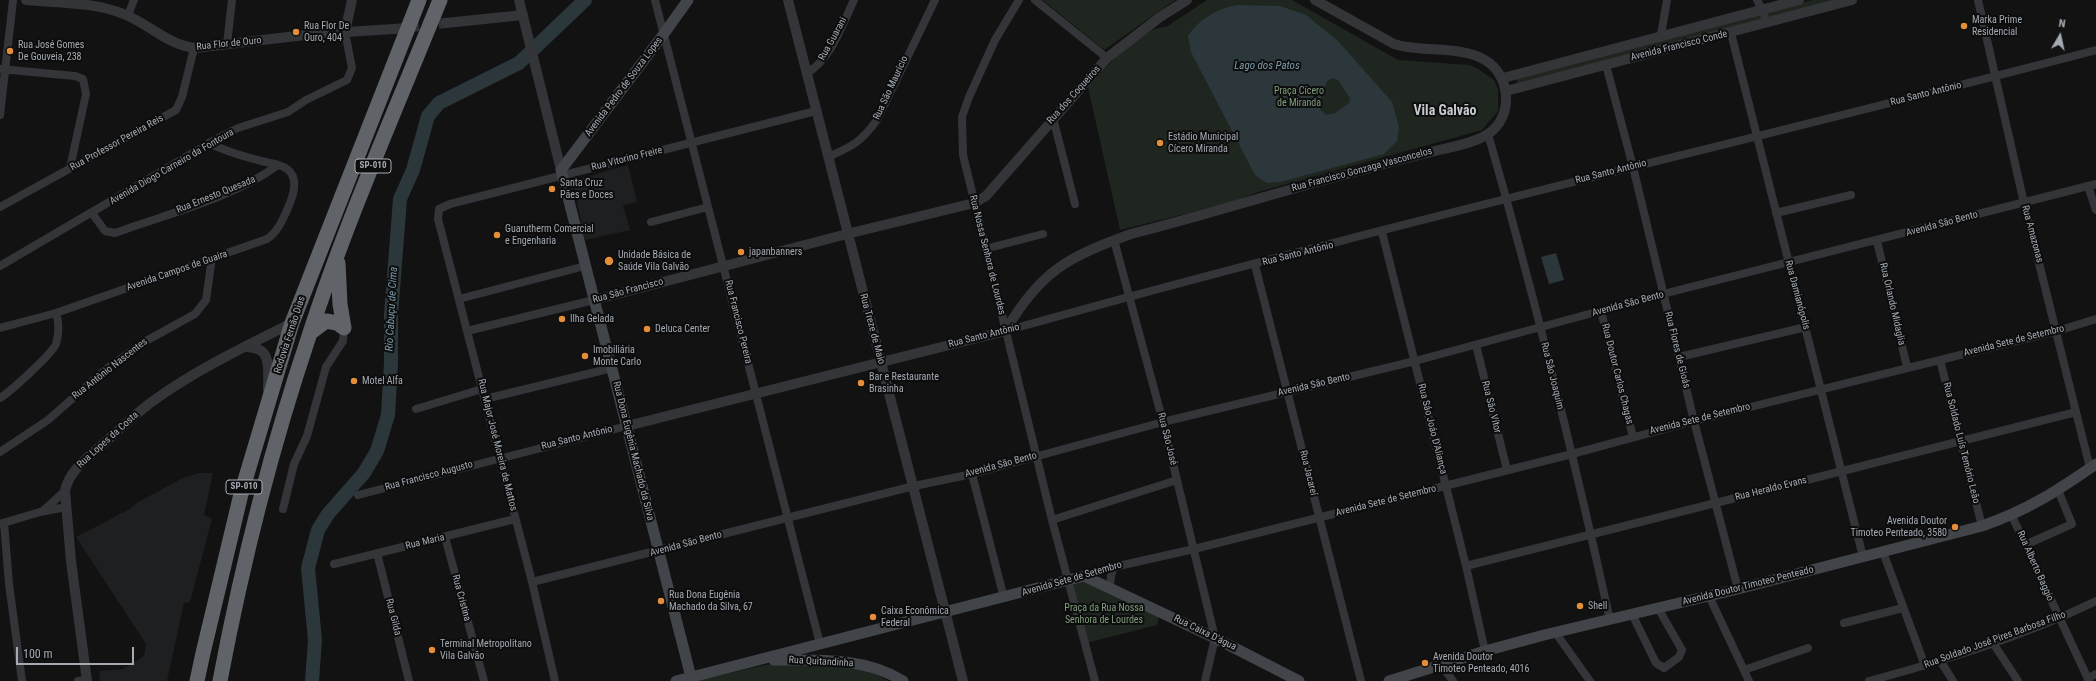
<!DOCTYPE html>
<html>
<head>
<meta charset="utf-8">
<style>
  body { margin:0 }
  #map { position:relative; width:2096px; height:681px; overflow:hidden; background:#121213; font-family:"Roboto Condensed",sans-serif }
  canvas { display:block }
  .north { position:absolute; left:2040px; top:16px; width:40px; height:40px; -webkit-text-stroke:3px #0d0d0e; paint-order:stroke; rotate:9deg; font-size:11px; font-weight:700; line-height:16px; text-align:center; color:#a4abb3 }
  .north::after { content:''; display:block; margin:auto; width:14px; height:18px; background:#a4abb3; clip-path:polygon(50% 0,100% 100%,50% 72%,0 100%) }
  .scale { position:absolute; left:16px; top:647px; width:118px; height:18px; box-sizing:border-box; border:2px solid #a4abb3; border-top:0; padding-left:5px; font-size:12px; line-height:14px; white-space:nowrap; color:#a4abb3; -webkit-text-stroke:3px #0d0d0e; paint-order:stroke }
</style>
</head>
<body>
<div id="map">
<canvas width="2096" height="681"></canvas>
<div class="north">N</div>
<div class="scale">100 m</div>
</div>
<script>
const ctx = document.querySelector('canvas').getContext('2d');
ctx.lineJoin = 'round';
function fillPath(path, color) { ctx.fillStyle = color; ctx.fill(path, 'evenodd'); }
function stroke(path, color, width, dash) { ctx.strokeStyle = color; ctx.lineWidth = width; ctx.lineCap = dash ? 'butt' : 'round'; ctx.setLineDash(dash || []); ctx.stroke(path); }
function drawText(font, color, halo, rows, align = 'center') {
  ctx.font = font + ' "Roboto Condensed",sans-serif'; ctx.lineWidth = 4; ctx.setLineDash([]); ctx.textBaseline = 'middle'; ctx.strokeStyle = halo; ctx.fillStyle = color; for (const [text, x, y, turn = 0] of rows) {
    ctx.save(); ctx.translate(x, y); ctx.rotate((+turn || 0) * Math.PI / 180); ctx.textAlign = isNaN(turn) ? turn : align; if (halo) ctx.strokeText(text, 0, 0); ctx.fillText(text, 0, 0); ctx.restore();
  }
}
const built = new Path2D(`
  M628 165 637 202 623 205 630 230 585 240 574 187 576 180Z
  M198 473H213L204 515 212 519 190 602 184 603 167 681H100L99 671 123 669 144 656 146 644 76 537 130 509 138 502 183 478Z`);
const green = new Path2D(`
  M1043 0H1175L1104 50Z
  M1207 0H1292L1398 60 1469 65 1478 69 1494 80 1498 89V111L1482 130 1258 192 1229 203 1120 230 1088 87C1105 69 1140 27 1166 27Z
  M1813 0H1838L1518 85 1516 78Z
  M1087 580 1160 614 1157 625 1086 643 1071 585Z
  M770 664C808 665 855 660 888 681H693Z`);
const water = new Path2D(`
  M1238 5 1280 6 1306 15 1338 41 1392 102 1399 127 1397 141 1384 154 1280 182 1267 183 1255 175 1191 52 1188 36C1199 19 1218 8 1238 5ZM1332 78 1338 80 1350 98 1349 103 1335 113 1326 115 1320 109 1321 97 1327 81Z
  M1556 253 1564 280 1549 284 1541 257Z`);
const river = new Path2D(`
  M312 681 315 640 308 568 318 530 328 514 364 473 377 451 388 415 391 363V315L400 199 413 170 428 116 439 103 519 63 585 0`);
const tertiaryTunnel = new Path2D(`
  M394 29 446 23`);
const minor = new Path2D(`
  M655 0 820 644
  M1019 0 995 40 969 97 962 117 963 155 1052 520 1095 681
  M1035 0 1107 58
  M1757 0 1763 11 1766 23
  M1978 0 2024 203 2090 468
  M128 15 134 0
  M1731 33 1863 557
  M1661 35 1667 0
  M227 44 232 0
  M1606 65 1633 167 1694 421 1738 589
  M0 69 75 76 83 79 86 94 70 168
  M807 73C832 58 842 25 854 0
  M0 115 13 0
  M1053 118 1075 204
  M1488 134C1534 294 1574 457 1610 620
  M828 157C853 146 861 142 877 120L935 0
  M2088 186 2096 210
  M0 207 176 110 182 97 194 48
  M92 213 105 231 115 233C167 214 233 198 278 165
  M1776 213 1851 195
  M651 222 708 207
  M1382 232 1466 566 1485 651
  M1114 240 1163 422 1215 638 1205 681
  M1877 241 1907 367
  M985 249 1043 234
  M1255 265 1361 681
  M0 266 220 137 238 128 288 112 306 100 347 80 352 68 345 32
  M459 299 585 266
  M1601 311 1633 437
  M0 328 56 313 267 239C279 231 284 217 290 203 294 193 298 177 287 169 281 164 269 163 261 161 243 156 226 152 209 143
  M467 331 594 300
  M1005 331C1367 229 1733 145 2096 50
  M1476 345 1507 470
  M1679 357 1806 327
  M1940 360 1982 526
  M0 398C10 392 52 354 56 344 59 334 59 322 56 313
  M485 399 612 368
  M416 409 482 389
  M0 452 48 420 105 370 144 342 195 314 206 300 212 258
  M972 474 1004 598
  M358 495 627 426
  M283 509 294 464 307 436 326 367 343 341 344 328
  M44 510 65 491
  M2012 516 2089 681
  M1052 520 1177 480
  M4 523 9 584 22 681
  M0 524 40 512 66 507
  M445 537 484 681
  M2025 545 2072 524 2058 490
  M1883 552 1925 666
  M377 553 409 681
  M334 564 515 519
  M1466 566 2076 412
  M1084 576 1114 567 1194 549 1572 454 1694 421 2057 331 2096 319
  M532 582 914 486 972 474 1163 422 1415 361 1663 294 2096 184
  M1110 587 1111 576 1114 567
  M1709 596 1749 681
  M1632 614 1656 663 1664 668 1679 657 1682 650 1658 608
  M1844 623 1903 608
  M1555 632 1590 681
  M1993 643 2018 681
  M1941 662 1953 681
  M1441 665 1453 681
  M1744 670 1808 648
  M2088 678 2096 674
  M78 681 87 680
  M555 681 532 582 438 219 439 209 450 204 816 111
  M1869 681C1947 660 2024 636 2096 601`);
const tertiary = new Path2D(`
  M26 0C59 3 96 2 126 15 150 25 167 44 194 48L314 34 394 29
  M519 0 561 170
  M788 0 963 681
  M446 23 523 15
  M345 32 352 0
  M1503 78 1799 0
  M1506 91 1852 0
  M594 300 847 234 974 203 986 196 1107 58 1160 17 1187 0
  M244 347C273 346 268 367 268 390
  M627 426 1005 331C1042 271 1065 258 1131 234 1210 214 1287 189 1366 169 1390 162 1415 156 1439 150 1455 146 1474 143 1488 134 1514 117 1511 75 1485 60 1460 45 1422 53 1394 44L1315 0
  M87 681 71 561 65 491C69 471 87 458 102 445 119 430 135 414 153 401 196 370 244 347 292 323`);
const secondary = new Path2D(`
  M688 0 663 35 561 170 692 681
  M774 660C818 660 864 657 903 681
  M676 681 1084 576 1215 638 1299 681
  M1389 681 1485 651 1544 635 1738 589 1982 526C2028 510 2057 491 2096 464`);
const motorway = new Path2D(`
  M338 263 340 304 344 328
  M310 333 326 321 337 323 344 328
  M197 681 203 653 241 494 292 323 419 0
  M220 681C242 564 271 449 309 336 346 222 395 111 440 0`);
const markers = [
  [1964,26,4,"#e58e39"],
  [296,32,4,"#e58e39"],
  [10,51,4,"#e58e39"],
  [1160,143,4,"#e58e39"],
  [552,189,4,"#e58e39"],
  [497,235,4,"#e58e39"],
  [741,252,4,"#e58e39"],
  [609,261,5,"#e58e39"],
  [562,319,4,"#e58e39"],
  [647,329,4,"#e58e39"],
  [585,356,4,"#e58e39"],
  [354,381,4,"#e58e39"],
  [861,383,4,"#e58e39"],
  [1955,527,4,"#e58e39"],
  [661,601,4,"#e58e39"],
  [1580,606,4,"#e58e39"],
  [873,617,4,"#e58e39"],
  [432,650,4,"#e58e39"],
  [1425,663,4,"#e58e39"]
];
const shields = [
  [373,166,36],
  [244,487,36]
];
const shieldNames = [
  ["SP-010",373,166],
  ["SP-010",244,487]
];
const poiNames = [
  ["Marka Prime",1972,20],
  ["Residencial",1972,32],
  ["Rua Flor De",304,26],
  ["Ouro, 404",304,38],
  ["Rua José Gomes",18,45],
  ["De Gouveia, 238",18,57],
  ["Estádio Municipal",1168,137],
  ["Cícero Miranda",1168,149],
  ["Santa Cruz",560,183],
  ["Pães e Doces",560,195],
  ["Guarutherm Comercial",505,229],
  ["e Engenharia",505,241],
  ["japanbanners",749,252],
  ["Unidade Básica de",618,255],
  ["Saúde Vila Galvão",618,267],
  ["Ilha Gelada",570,319],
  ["Deluca Center",655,329],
  ["Imobiliária",593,350],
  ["Monte Carlo",593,362],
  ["Bar e Restaurante",869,377],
  ["Brasinha",869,389],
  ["Motel Alfa",362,381],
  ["Avenida Doutor",1947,521,"right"],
  ["Timoteo Penteado, 3580",1947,533,"right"],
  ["Rua Dona Eugênia",669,595],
  ["Machado da Silva, 67",669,607],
  ["Shell",1588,606],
  ["Caixa Econômica",881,611],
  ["Federal",881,623],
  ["Terminal Metropolitano",440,644],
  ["Vila Galvão",440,656],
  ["Avenida Doutor",1433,657],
  ["Timoteo Penteado, 4016",1433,669]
];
const streetNames = [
  ["Rua Guarani",833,39,-61],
  ["Rua Flor de Ouro",229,44,-6],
  ["Avenida Francisco Conde",1679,46,-14],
  ["Avenida Pedro de Souza Lopes",624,87,-53],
  ["Rua São Maurício",891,88,-65],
  ["Rua Santo Antônio",1926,94,-14],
  ["Rua dos Coqueiros",1074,95,-48],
  ["Rua Professor Pereira Reis",117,143,-29],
  ["Rua Vitorino Freire",627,159,-14],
  ["Avenida Diogo Carneiro da Fontoura",172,167,-30],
  ["Rua Francisco Gonzaga Vasconcelos",1362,170,-15],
  ["Rua Santo Antônio",1611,172,-14],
  ["Rua Ernesto Quesada",216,195,-22],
  ["Avenida São Bento",1942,224,-15],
  ["Rua Amazonas",2032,234,75],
  ["Rua Santo Antônio",1298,254,-14],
  ["Rua Nossa Senhora de Lourdes",987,255,76],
  ["Avenida Campos de Guaíra",177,271,-19],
  ["Rua São Francisco",628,291,-15],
  ["Rua Damianópolis",1797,295,75],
  ["Avenida São Bento",1628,304,-15],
  ["Rua Orlando Midaglia",1892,304,77],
  ["Rua Francisco Pereira",738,322,76],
  ["Rua Treze de Maio",872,329,75],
  ["Rodovia Fernão Dias",290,335,-72],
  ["Rua Santo Antônio",984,336,-14],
  ["Avenida Sete de Setembro",2014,341,-14],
  ["Rua Flores de Gioás",1677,350,76],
  ["Rua Antônio Nascentes",110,369,-38],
  ["Rua Doutor Carlos Chagas",1617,374,76],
  ["Rua São Joaquim",1552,376,76],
  ["Avenida São Bento",1314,385,-13],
  ["Rua São Vítor",1491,407,76],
  ["Avenida Sete de Setembro",1700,419,-14],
  ["Rua Sáo Joáo D'Aliança",1432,429,76],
  ["Rua Santo Antônio",577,438,-14],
  ["Rua São José",1167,439,76],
  ["Rua Lopes da Costa",108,440,-42],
  ["Rua Soldado Luís Temório Leão",1961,443,76],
  ["Rua Major José Moreira de Mattos",497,445,76],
  ["Rua Dona Eugênia Machado da Silva",633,451,76],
  ["Avenida São Bento",1001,465,-15],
  ["Rua Jacareí",1308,473,76],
  ["Rua Francisco Augusto",429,476,-15],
  ["Rua Heraldo Evans",1771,489,-14],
  ["Avenida Sete de Setembro",1386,501,-14],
  ["Rua Maria",425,542,-13],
  ["Avenida São Bento",686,544,-15],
  ["Rua Alberto Baggio",2035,566,66],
  ["Avenida Sete de Setembro",1072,579,-16],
  ["Avenida Doutor Timoteo Penteado",1748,586,-14],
  ["Rua Cristina",461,598,75],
  ["Rua Gilda",393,617,76],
  ["Rua Caixa D'água",1205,633,26],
  ["Rua Soldado José Pires Barbosa Filho",1995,640,-20],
  ["Rua Quitandinha",821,662,3]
];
const parkNames = [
  ["Praça Cícero",1299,91],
  ["de Miranda",1299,103],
  ["Praça da Rua Nossa",1104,608],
  ["Senhora de Lourdes",1104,620]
];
const waterNames = [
  ["Lago dos Patos",1267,66],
  ["Rio Cabuçu de Cima",392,309,-87]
];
const districtNames = [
  ["Vila Galvão",1445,111]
];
fillPath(built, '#1e1f20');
fillPath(green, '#1f261f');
fillPath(water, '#2c373b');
stroke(river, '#2c373b', 14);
stroke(tertiaryTunnel, '#2f3133', 10, [10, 5]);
stroke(minor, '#333538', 8);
stroke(tertiary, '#333538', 10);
stroke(secondary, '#414448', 11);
stroke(motorway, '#606469', 15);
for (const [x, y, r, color] of markers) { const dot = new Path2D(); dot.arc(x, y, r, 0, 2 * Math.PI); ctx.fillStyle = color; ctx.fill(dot); stroke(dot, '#0d0d0e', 1.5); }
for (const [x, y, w] of shields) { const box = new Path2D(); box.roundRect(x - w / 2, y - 7, w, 14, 3); ctx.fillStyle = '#0d0d0e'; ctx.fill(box); stroke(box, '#a4abb3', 1); }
drawText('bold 9px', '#a4abb3', null, shieldNames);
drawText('10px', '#a4abb3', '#0d0d0e', poiNames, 'left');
drawText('10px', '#a4abb3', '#0d0d0e', streetNames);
drawText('10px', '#809d7c', '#0d0d0e', parkNames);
drawText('italic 11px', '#7d9eac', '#0d0d0e', waterNames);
drawText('bold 14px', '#c5cacf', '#0d0d0e', districtNames);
</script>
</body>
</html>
